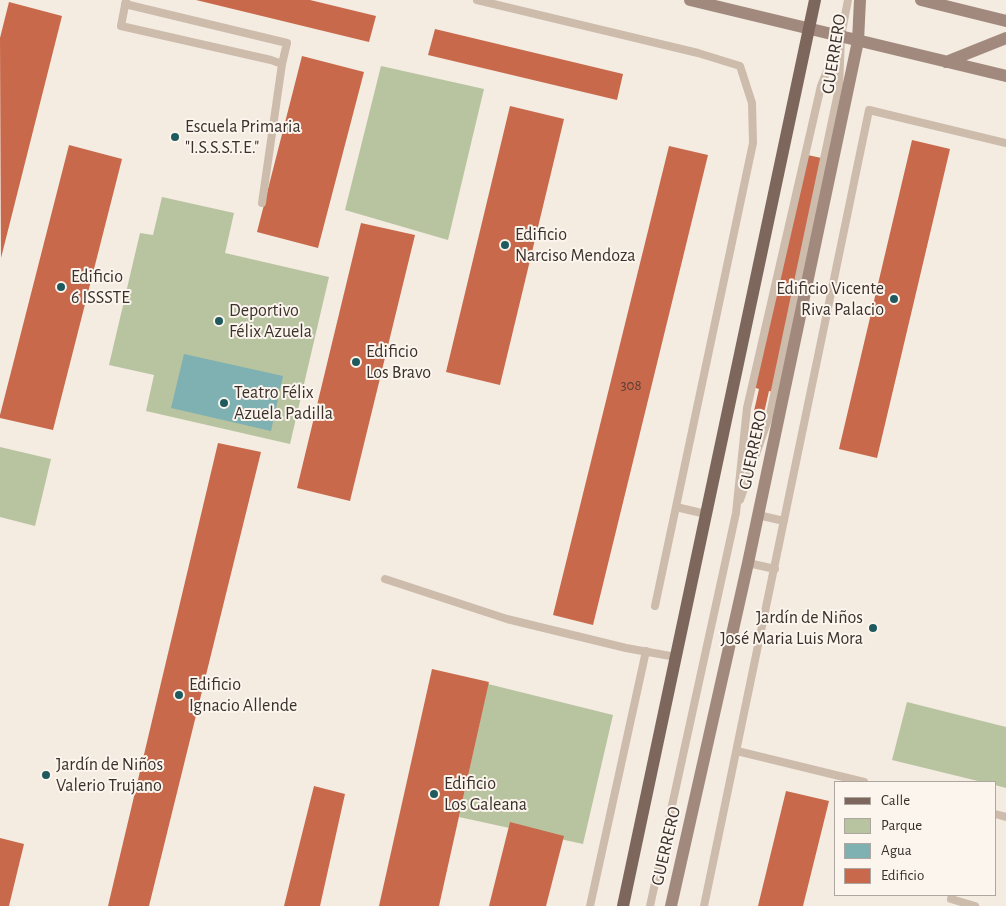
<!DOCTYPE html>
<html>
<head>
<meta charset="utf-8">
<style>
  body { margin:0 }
  #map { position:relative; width:1006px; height:906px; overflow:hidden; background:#f4ebe1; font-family:"Alegreya Sans",sans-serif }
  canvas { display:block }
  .legend { position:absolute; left:834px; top:781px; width:162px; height:115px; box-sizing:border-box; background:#fbf5ee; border:1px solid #aea6a0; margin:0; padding:6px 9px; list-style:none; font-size:15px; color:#3b302b }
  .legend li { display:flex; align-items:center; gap:10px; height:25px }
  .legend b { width:25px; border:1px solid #aea6a0 }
</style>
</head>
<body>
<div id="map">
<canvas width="1006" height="906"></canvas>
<ul class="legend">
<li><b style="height:6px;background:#7d675c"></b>Calle</li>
<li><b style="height:14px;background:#b8c4a0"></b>Parque</li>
<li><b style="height:14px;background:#7fb0b2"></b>Agua</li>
<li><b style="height:14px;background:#c8694b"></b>Edificio</li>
</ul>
</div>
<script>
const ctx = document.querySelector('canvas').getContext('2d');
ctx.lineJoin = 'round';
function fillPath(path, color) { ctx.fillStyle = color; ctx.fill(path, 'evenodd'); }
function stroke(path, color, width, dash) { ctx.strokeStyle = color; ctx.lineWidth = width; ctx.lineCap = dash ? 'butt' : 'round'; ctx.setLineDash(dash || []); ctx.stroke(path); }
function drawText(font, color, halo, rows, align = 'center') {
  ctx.font = font + ' "Alegreya Sans",sans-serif'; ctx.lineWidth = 4; ctx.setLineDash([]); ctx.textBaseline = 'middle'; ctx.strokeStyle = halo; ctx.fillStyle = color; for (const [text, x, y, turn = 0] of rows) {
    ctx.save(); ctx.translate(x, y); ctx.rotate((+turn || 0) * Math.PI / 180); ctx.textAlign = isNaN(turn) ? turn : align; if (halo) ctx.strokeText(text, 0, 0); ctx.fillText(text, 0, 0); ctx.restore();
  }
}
const green = new Path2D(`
  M381 66 484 89 448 240 345 210Z
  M162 197 234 213 225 253 329 277 290 444 146 411 154 375 109 365 140 233 153 235Z
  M0 447 51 459 35 526 0 517Z
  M488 684 613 715 583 844 459 817Z
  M907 702 1006 727V788L995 785V782H982L892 760Z`);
const water = new Path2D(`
  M184 354 283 376 271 431 171 408Z`);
const building = new Path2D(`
  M196 0H310L376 16 369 42Z
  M9 2 62 16 1 258 0 38Z
  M435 29 623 74 617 100 428 55Z
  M302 56 364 72 318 248 257 232Z
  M510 106 564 119 500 385 446 372Z
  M912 140 950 149 877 458 839 449Z
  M69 145 122 159 53 430 0 418V415Z
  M669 146 708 155 593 625 553 615Z
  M803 154 826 159 775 392 769 391 764 413 754 411 759 389 753 387Z
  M361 223 415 235 350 501 297 488Z
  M218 443 261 452 149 906H108Z
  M432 669 489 682 439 906H379Z
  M314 786 345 794 320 906H284Z
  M786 791 829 801 803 906H758Z
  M510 822 564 836 546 906H489Z
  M0 838 24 844 9 906H0Z`);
const lane = new Path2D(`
  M126 0 121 26 271 60 282 64 262 203
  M477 0 698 53 740 66 752 103 753 143 655 606
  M125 4 287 43 282 64
  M740 500 770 414 839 88 841 36 848 0
  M676 507 706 514
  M758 515 784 521
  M748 563 775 569
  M385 579 507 619 626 648 676 657
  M737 751 864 782
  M995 814 1006 817
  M952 895 951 899 975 906
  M590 906 646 651
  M650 906 736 513 747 408 821 86 841 36
  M704 906 869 110 1006 143`);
const secondary = new Path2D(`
  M690 0 1006 76
  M921 0 1006 21
  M946 62 1006 38
  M671 906 748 563 858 41 860 0`);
const primary = new Path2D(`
  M623 906 815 0`);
const markers = [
  [175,137,5,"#1f5a5e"],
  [505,245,5,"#1f5a5e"],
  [61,287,5,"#1f5a5e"],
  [894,299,5,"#1f5a5e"],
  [219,321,5,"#1f5a5e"],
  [356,362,5,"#1f5a5e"],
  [224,403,5,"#1f5a5e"],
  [873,628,5,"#1f5a5e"],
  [179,695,5,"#1f5a5e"],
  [46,775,5,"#1f5a5e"],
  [434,794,5,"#1f5a5e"]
];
const numberNames = [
  ["308",631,385]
];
const streetNames = [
  ["GUERRERO",834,54,-81],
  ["GUERRERO",753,450,-78],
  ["GUERRERO",666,846,-77]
];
const poiNames = [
  ["Escuela Primaria",185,127],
  ["\"I.S.S.S.T.E.\"",185,148],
  ["Edificio",515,235],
  ["Narciso Mendoza",515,256],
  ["Edificio",71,277],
  ["6 ISSSTE",71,298],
  ["Edificio Vicente",884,289,"right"],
  ["Riva Palacio",884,310,"right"],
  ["Deportivo",229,311],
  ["Félix Azuela",229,332],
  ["Edificio",366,352],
  ["Los Bravo",366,373],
  ["Teatro Félix",234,393],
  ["Azuela Padilla",234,414],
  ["Jardín de Niños",863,618,"right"],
  ["José Maria Luis Mora",863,639,"right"],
  ["Edificio",189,685],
  ["Ignacio Allende",189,706],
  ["Jardín de Niños",56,765],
  ["Valerio Trujano",56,786],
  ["Edificio",444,784],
  ["Los Galeana",444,805]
];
fillPath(green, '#b8c4a0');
fillPath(water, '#7fb0b2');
fillPath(building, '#c8694b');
stroke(lane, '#cdbbac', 8);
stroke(secondary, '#a18a7d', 12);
stroke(primary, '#7d675c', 12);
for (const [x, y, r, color] of markers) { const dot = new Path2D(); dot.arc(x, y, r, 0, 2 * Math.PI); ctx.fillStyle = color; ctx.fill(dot); stroke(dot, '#fbf5ee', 2); }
drawText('15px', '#5e3e33', null, numberNames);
drawText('18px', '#3b302b', '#fbf5ee', streetNames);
drawText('18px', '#3b302b', '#fbf5ee', poiNames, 'left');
</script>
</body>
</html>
